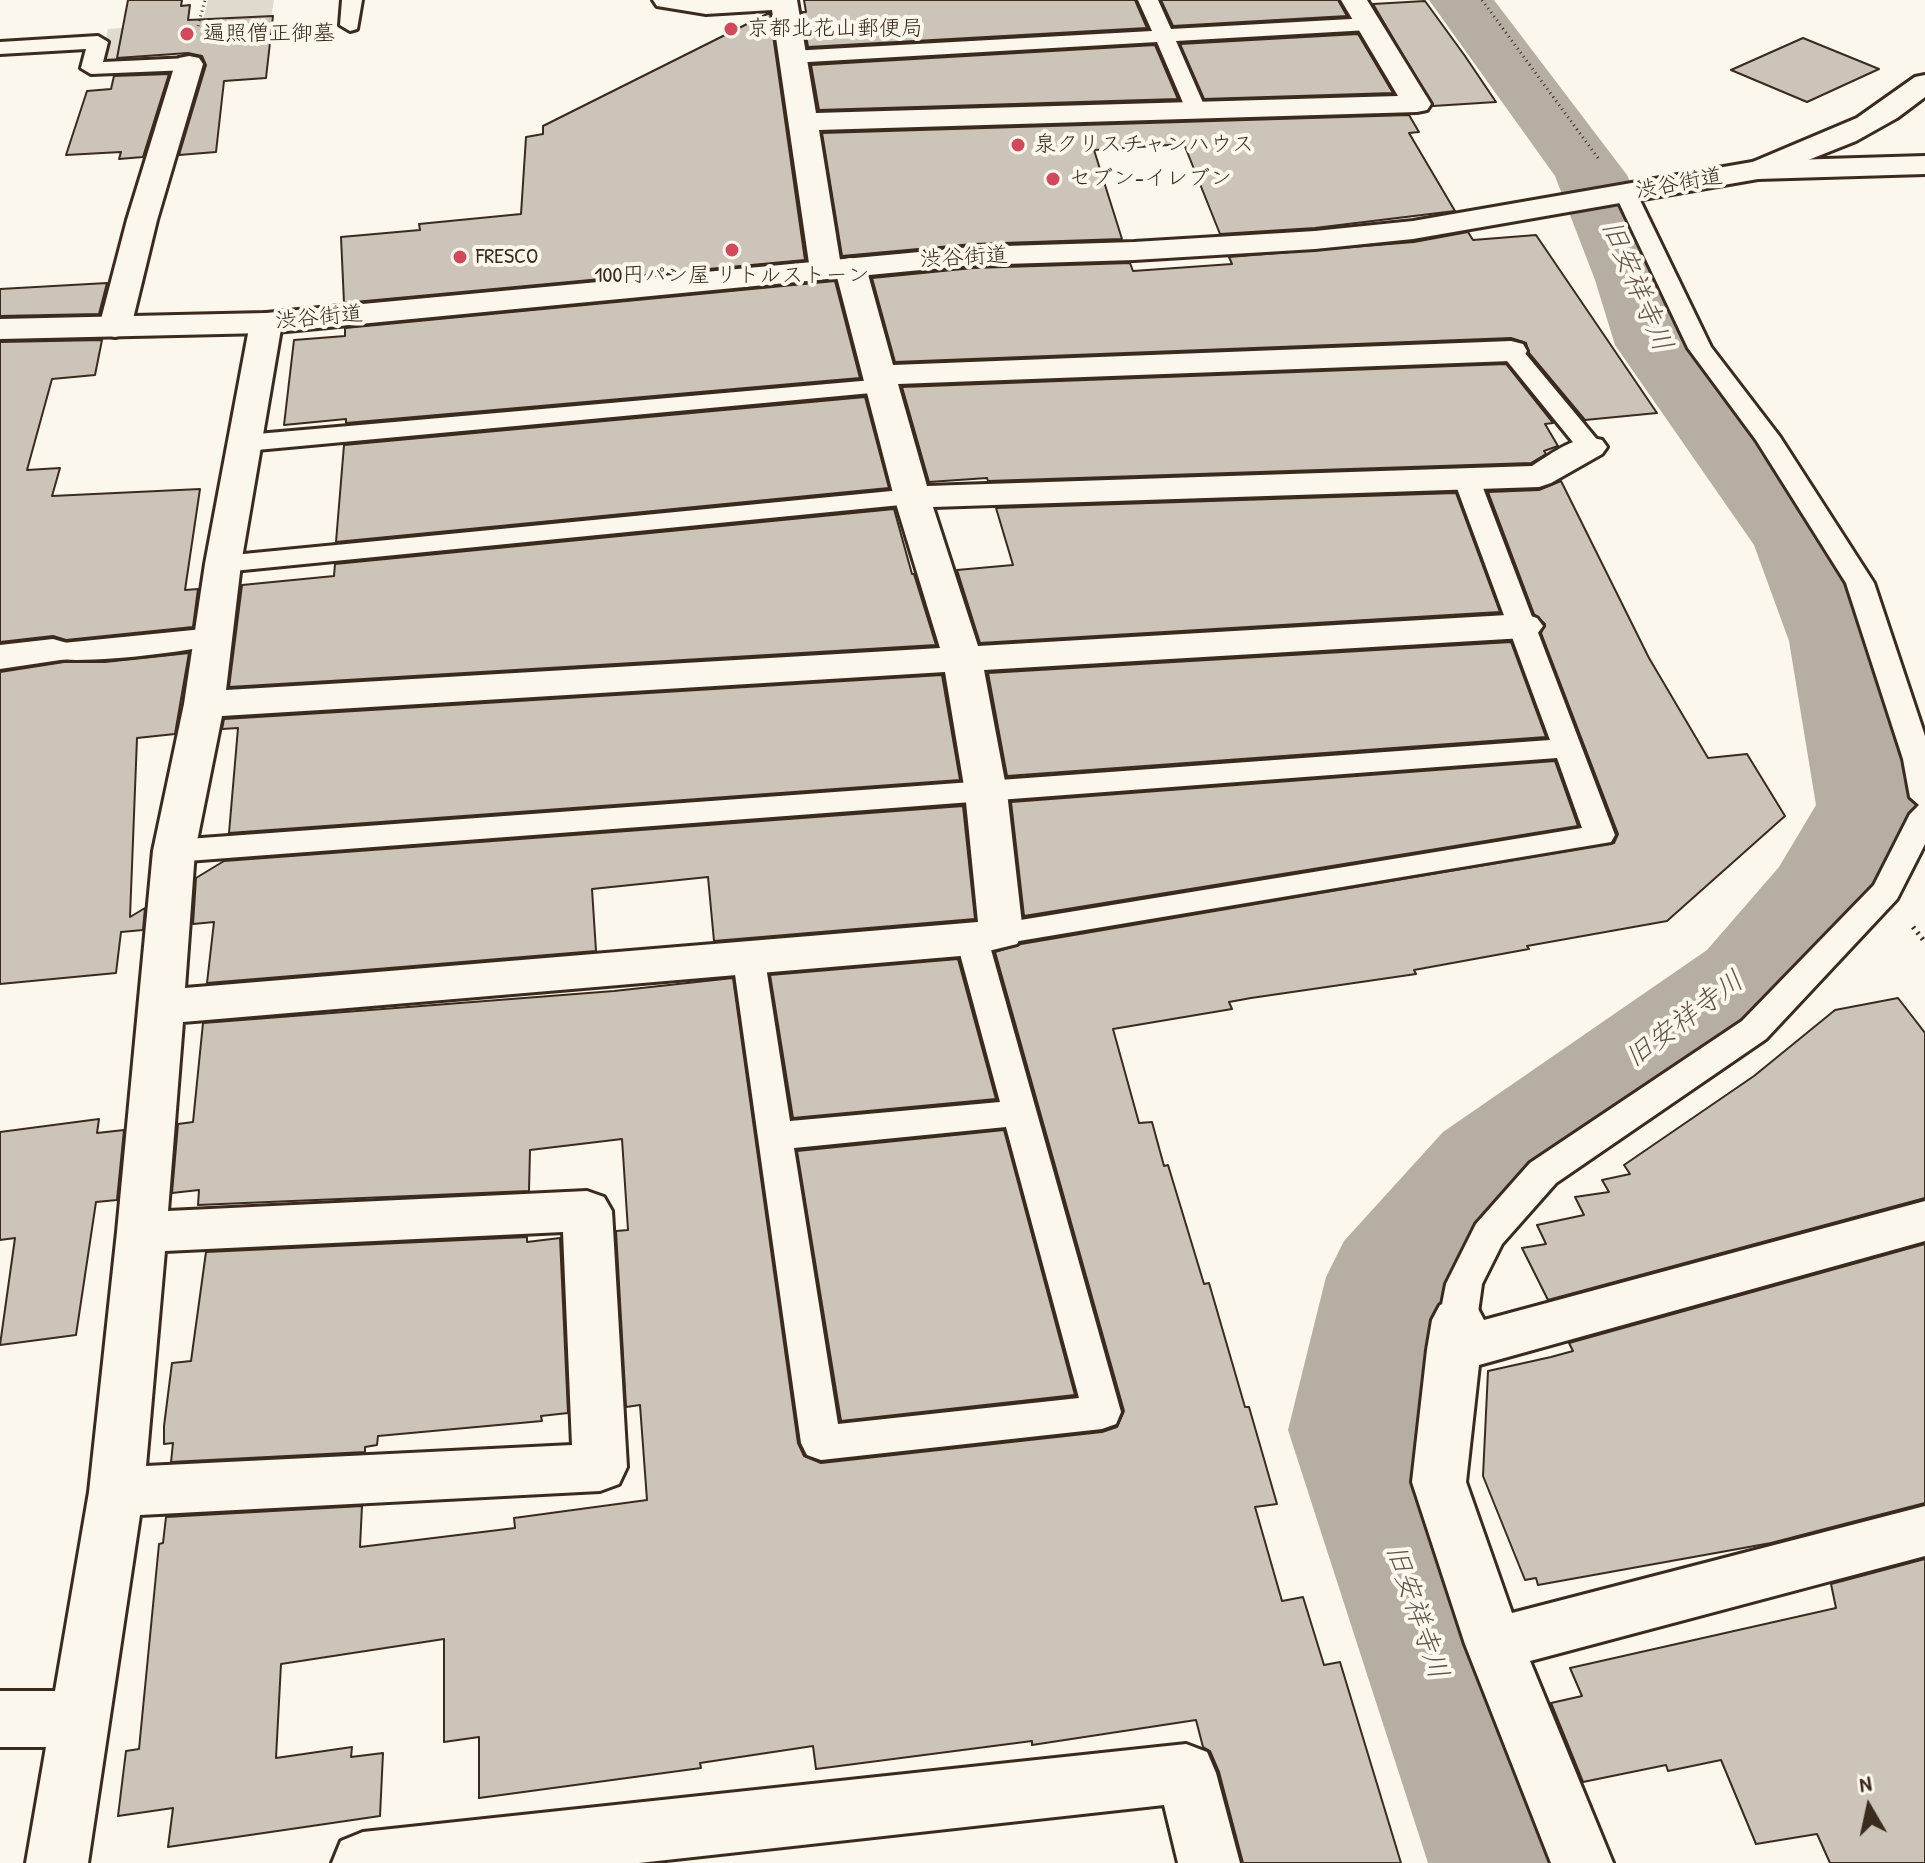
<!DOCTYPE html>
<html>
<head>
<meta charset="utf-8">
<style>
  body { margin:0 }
  #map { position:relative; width:1925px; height:1863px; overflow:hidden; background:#fbf7ec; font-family:"Patrick Hand",sans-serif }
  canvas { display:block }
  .north { position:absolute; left:1829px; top:1767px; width:80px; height:80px; -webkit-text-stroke:6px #fbf7ec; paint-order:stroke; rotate:351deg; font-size:22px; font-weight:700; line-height:32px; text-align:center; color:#3b2a1e }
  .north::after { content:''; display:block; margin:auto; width:28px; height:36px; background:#3b2a1e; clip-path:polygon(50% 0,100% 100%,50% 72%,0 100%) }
</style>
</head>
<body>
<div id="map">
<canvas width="1925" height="1863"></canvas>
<div class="north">N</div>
</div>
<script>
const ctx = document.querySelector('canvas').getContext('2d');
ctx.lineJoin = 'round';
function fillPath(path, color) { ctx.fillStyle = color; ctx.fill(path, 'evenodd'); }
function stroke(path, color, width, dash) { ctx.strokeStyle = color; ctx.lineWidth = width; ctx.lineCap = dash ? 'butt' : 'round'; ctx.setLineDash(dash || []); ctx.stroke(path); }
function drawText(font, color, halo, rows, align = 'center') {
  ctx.font = font + ' "Patrick Hand","Klee One",sans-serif'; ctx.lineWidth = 8; ctx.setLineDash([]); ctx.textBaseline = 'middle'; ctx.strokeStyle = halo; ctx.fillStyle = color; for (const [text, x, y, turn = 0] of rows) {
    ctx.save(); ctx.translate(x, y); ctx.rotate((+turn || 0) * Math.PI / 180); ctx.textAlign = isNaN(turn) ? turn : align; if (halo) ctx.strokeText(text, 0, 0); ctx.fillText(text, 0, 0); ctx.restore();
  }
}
const green = new Path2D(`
  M208 0H274L266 48 197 45Z
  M195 23 172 46 168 61 100 64 108 29Z`);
const river = new Path2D(`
  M1429 0H1494L1627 175 1673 280 1694 343 1844 544 1883 641 1918 805 1855 919 1785 1006 1527 1198 1447 1295 1420 1430 1580 1863H1428L1288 1430 1326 1277 1344 1241 1443 1132 1707 950 1779 867 1816 805 1789 641 1754 545 1615 345 1595 280 1555 176Z`);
const building = new Path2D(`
  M128 0H182L181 6 190 5 188 20 273 16 266 78 224 81 216 152 179 155 206 65 202 56 188 53 117 58Z
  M804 0H1135L1147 28 808 47 802 12H806Z
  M1161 0H1338L1347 16 1173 26Z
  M1425 1 1465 56 1496 102 1433 106 1373 4Z
  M767 14H770L805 260 344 303 341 237 420 230 419 224 521 214 526 137 543 134V126Z
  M1358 34 1393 93 1204 99 1180 44Z
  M1803 38 1879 69 1807 102 1731 70Z
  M1155 45 1178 99 819 110 811 65Z
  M169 74 143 157 119 159 121 152 66 155 87 91 111 89 114 76Z
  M1409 115 1419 132 1409 133 1455 211 1315 228 1220 234 1184 144 1094 150 1122 239 973 244 842 256 822 133Z
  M1468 232 1473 240 1536 235 1657 413 1585 420 1529 353 1526 343 1511 338 895 362 872 278 973 268 1130 263 1133 271 1232 264 1229 257 1414 242Z
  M835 281 860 378 346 423V419L284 425 294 340 345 336V328Z
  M107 283 99 314 0 316V289Z
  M102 340 95 375 52 379 27 470 60 468 52 496 200 489 185 590 198 589 193 627 66 640 53 636 0 642V342Z
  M1506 364 1553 423 1545 424 1558 446 1544 451 1546 454 1531 463 988 481 987 478 929 482 902 387Z
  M865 397 889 488 336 542 344 445Z
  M1561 481 1649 658 1708 758 1747 754 1785 816 1667 921 1527 946 1529 949 1414 970 1416 974 1251 998 1229 1002 1232 1009 1113 1029 1139 1123 1152 1122 1164 1166 1168 1165 1204 1284 1209 1283 1245 1407H1249L1277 1504 1255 1507 1282 1601 1303 1597 1324 1665 1340 1662 1401 1863H1243L1219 1772 1210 1751 1203 1747 1196 1720 1032 1745V1741L816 1769 813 1746 700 1763 701 1768 479 1798V1737L444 1742V1639L281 1664 276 1758 352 1747 351 1757 383 1753 380 1816 168 1847 173 1808 118 1816 126 1751 139 1749 159 1544 163 1543 166 1517 362 1506 360 1547 515 1528 514 1518 647 1500 640 1405 626 1407 616 1231 628 1230 622 1139 530 1150 529 1191 198 1205 199 1190 172 1193 178 1124 193 1122 203 1023 614 991 733 978 798 1443 804 1456 821 1463 1102 1432 1117 1427 1124 1411 995 952 1021 944 1614 843 1618 834 1541 633 1545 624 1534 614 1488 492 1539 490Z
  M1456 493 1500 612 980 643 957 570 1013 565 996 508Z
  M894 509 912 574H914L936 645 229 687 242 585 334 576 335 564Z
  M1511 642 1546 737 1007 776 988 673Z
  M189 653 175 734 137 738 130 917 145 908 143 930 121 932 116 973 0 984V672L64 662H105Z
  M942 675 960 780 229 833 238 728 222 729 224 719Z
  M1555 761 1578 826 1024 916 1011 802Z
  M963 806 975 919 714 941 708 877 592 889 596 951 207 983 214 922 193 924 196 878 224 861Z
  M958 959 996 1099 793 1118 770 975Z
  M1898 998 1925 1033V1198L1548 1300 1522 1248 1546 1244 1537 1225 1584 1215 1575 1197 1609 1192 1602 1180 1630 1174 1624 1165 1754 1076 1835 1010Z
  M99 1119 97 1133 124 1130 117 1200 96 1202 76 1335 0 1345 15 1238 0 1240V1132Z
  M1004 1130 1075 1395 841 1421 797 1151Z
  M527 1237V1242L560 1238 568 1413 541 1416 542 1421 378 1436 377 1445 365 1447V1452L171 1462 173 1443 164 1444V1426L172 1363 191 1361 206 1252Z
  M1925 1244V1503L1771 1543 1538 1585 1536 1578 1525 1580 1483 1476 1488 1371 1551 1357 1573 1351 1569 1343Z
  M1925 1559V1863H1830L1817 1834 1756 1844 1721 1760 1668 1771 1666 1765 1583 1782 1551 1703 1582 1696 1570 1668 1836 1608 1831 1584Z`);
const pathFar1 = new Path2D(`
  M1482 0 1598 158
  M198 26 205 0`);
const path = new Path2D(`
  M1913 927 1925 942`);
const service = new Path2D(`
  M342 0H362L357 29 350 31 340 25Z
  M1138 0H1158L1171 29 1369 18 1379 24 1369 30 1176 41 1207 112 1197 118 1187 112 1157 42 791 63 781 57 791 51 1152 31Z
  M98 36 108 42 103 62 189 58 199 64 189 70 91 74 81 68 86 49 0 54V42Z
  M1626 187 1637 194 1711 347 1780 437 1874 583 1925 736V844L1897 899 1766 1039 1556 1183 1502 1244 1482 1284 1477 1320 1471 1331 1458 1335 1445 1331 1439 1320 1446 1284 1476 1224 1530 1163 1742 1021 1874 885 1910 814 1919 805 1910 797 1903 759 1846 583 1756 440 1688 348 1615 194Z
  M1511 344 1519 346 1599 442 1603 447 1599 452H1581L1503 356 1499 351 1503 346Z
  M884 379 893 381 896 386 893 391 246 451 237 448 233 443 237 438 246 435Z
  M1467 472 1476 475 1480 480 1615 835 1611 842 1001 944 990 941 985 933 990 925 1582 828 1557 758 174 862 163 858 159 851 163 844 174 840 1550 740 1454 480 1458 475Z
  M912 489 921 491 925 497 921 503 223 572 213 570 210 564 213 558 223 556Z
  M213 628 223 631 227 637 223 643C188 652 76 666 43 657L39 651 43 645Z
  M972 928 983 931 988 939 1121 1412 1116 1424 1102 1429 821 1460 807 1455 801 1443 733 960 738 952 749 948 760 952 765 960 790 1121 1000 1102 956 939 961 931ZM1006 1127 1079 1398 838 1424 794 1148Z`);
const minor = new Path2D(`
  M653 0H797L816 113 1398 96 1341 0H1367L1431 104 1427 110 1417 112 819 130 840 260 850 258 861 260 866 267 893 365 1511 341 1523 344 1527 351 1523 358 1511 361 898 384 927 486 1532 466C1553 453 1577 433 1602 440L1607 447 1602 454 1551 483 1539 487 933 507 978 646 1524 614 1537 618 1543 626 1537 634 1524 638 984 670 1007 792 1023 933 1017 944 972 955 183 1022 168 1211 587 1191 604 1197 612 1211 627 1467 619 1484 600 1491 140 1515 88 1863H26L46 1747H0V1691H55L89 1492 117 1232 153 851 184 704 205 564 250 323 255 316 266 313 277 316 282 323 241 564 226 690 940 648 894 497 837 277 826 279 815 277 810 270 772 10 706 14 657 6ZM945 672 965 792 978 922 185 988 195 851 222 716ZM563 1232 572 1445 146 1466 165 1251Z
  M189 56 199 58 203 64 157 220 131 327 126 334 115 337 104 334 99 327 127 220 175 64 179 58Z
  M1925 75V97L1897 118 1856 141 1768 176 1758 179 1748 176 1743 170 1748 164 1857 118 1915 77Z
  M53 639 67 643 72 651 67 659 0 669V645Z
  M1925 1201V1241L1479 1365 1466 1482 1512 1613 1925 1506V1556L1530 1661 1613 1863H1551L1465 1644 1412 1482 1427 1350 1432 1320 1440 1305 1458 1299 1476 1305 1484 1320Z
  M1186 1744 1207 1752 1216 1773 1240 1863H1178L1164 1805 639 1863H332L341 1841 363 1832Z`);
const secondary = new Path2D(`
  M1925 156V174L1758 179 1413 239 1315 249 1134 260 973 265 266 333 0 339V319L266 313 973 247 1134 242 1315 231 1413 221 1758 161Z`);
const markers = [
  [731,29,8,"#d1495b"],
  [187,34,8,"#d1495b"],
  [1018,145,8,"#d1495b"],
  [1053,179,8,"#d1495b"],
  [732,250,8,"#d1495b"],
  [460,257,8,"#d1495b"]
];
const farPoinames = [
  ["京都北花山郵便局",747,29],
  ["遍照僧正御墓",203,34],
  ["泉クリスチャンハウス",1034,145],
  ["セブン-イレブン",1069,179],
  ["FRESCO",476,257],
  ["100円パン屋 リトルストーン",732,276,"center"]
];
const farStreetnames = [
  ["渋谷街道",1679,184,-10],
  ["渋谷街道",964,258,-3],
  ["渋谷街道",319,318,-5]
];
const waterNames = [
  ["旧安祥寺川",1636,286,67],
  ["旧安祥寺川",1685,1020,-37],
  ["旧安祥寺川",1416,1612,71]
];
fillPath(green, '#dfd9ce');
fillPath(river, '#b6aea2');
fillPath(building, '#ccc4b9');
stroke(building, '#3b2a1e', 2);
stroke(service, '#3b2a1e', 6);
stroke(minor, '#3b2a1e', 6);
stroke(secondary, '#3b2a1e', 6);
stroke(pathFar1, '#3b2a1e', 3, [1, 4]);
stroke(path, '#3b2a1e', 5, [2, 5]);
fillPath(service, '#fbf7ec');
fillPath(minor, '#fbf7ec');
fillPath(secondary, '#fbf7ec');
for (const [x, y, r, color] of markers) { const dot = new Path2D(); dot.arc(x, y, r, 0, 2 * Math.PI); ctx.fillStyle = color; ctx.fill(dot); stroke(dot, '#fbf7ec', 3); }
drawText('22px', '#3b2a1e', '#fbf7ec', farPoinames, 'left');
drawText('22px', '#3b2a1e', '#fbf7ec', farStreetnames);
drawText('italic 28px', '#605246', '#fbf7ec', waterNames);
</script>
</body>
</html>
